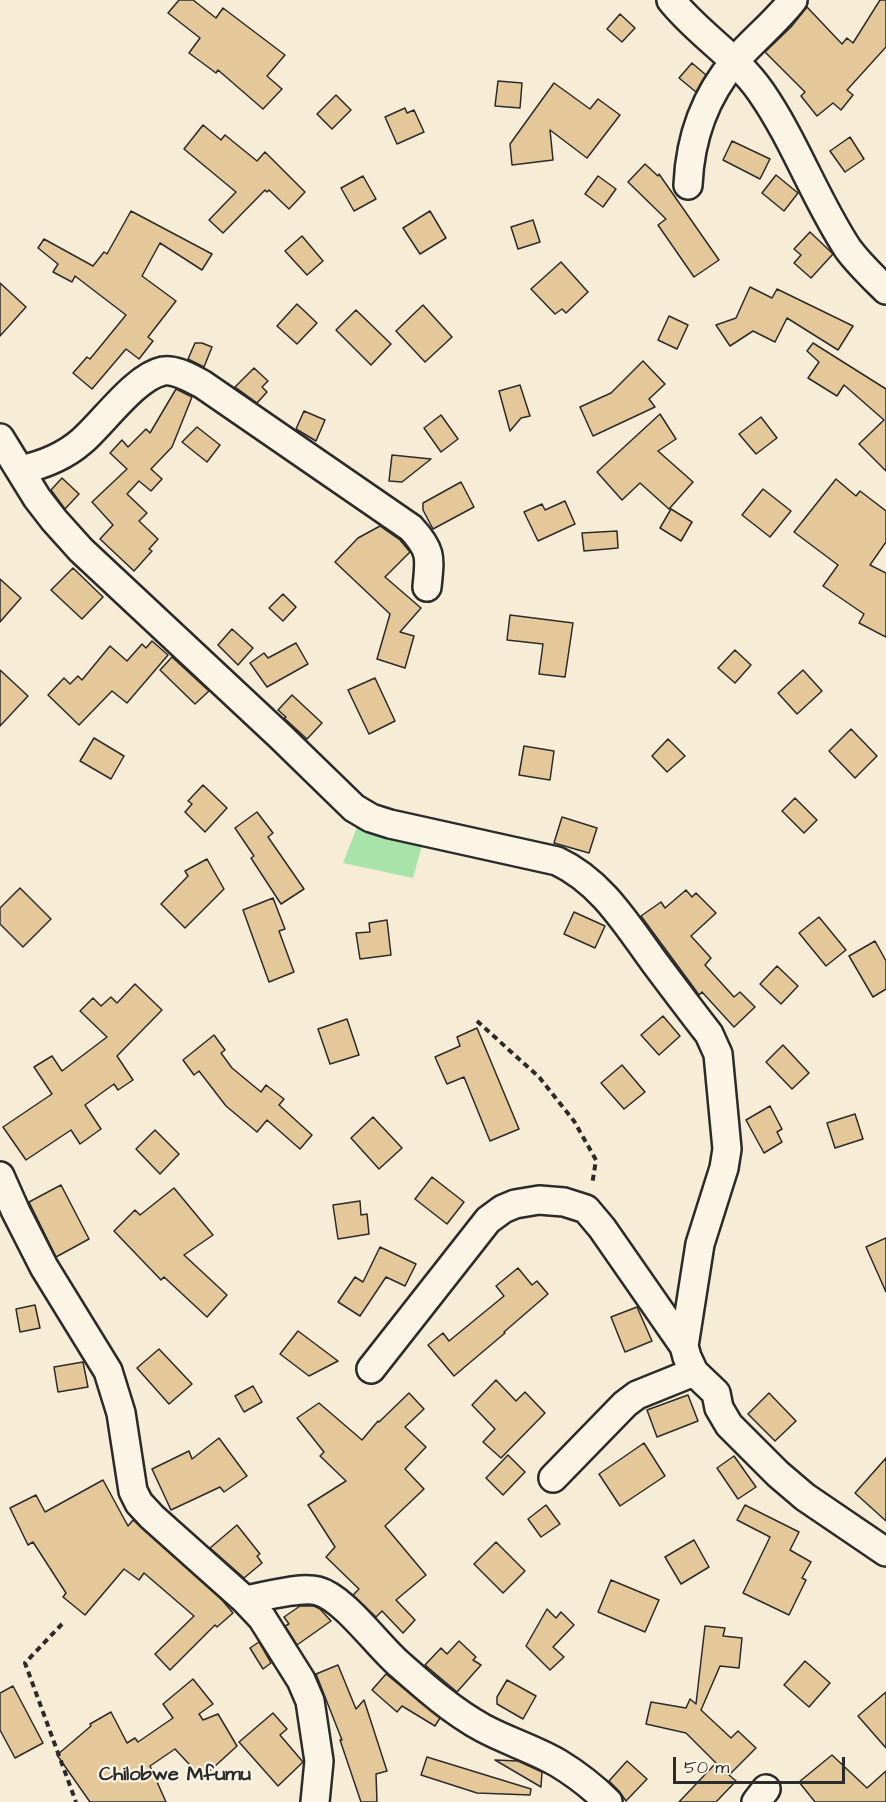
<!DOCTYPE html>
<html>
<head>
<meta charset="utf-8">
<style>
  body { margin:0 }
  #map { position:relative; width:886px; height:1802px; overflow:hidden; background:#f7ecd6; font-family:"Architects Daughter",sans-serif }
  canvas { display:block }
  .scale { position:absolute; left:673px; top:1757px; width:172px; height:27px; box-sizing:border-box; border:3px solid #2b2b2b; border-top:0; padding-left:8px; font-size:18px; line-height:21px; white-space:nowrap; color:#2b2b2b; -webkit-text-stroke:4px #fcf5e5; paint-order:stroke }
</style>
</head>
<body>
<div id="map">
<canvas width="886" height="1802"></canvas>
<div class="scale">50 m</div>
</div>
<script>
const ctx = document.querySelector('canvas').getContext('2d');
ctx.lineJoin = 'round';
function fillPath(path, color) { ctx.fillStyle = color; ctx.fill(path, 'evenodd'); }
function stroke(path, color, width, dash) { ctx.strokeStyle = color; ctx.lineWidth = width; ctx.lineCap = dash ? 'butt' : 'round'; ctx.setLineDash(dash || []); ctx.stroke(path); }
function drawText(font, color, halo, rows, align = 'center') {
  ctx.font = font + ' "Architects Daughter",sans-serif'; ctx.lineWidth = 4.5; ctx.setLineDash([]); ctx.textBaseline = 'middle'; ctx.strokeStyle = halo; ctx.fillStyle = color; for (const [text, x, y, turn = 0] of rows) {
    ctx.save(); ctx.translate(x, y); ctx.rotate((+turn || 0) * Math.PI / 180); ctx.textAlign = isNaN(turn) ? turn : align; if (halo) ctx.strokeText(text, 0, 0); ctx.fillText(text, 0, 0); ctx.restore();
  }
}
const green = new Path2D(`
  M364 809 429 821 413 878 343 863Z`);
const building = new Path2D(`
  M179 0H193L216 18 223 8 285 55 267 76 282 89 263 109 218 70 216 73 189 53 200 38 168 13Z
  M880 0H886V47L847 90 853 95 841 110 833 103 817 116 801 96 805 92 765 52 791 27 807 7 842 44 847 38 853 43Z
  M620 14 635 28 622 42 607 29Z
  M692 63 706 75 696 92 679 78Z
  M498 81 522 83 520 108 495 106Z
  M554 83 590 109 598 99 620 115 587 158 550 130 553 160 512 165 510 144Z
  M336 95 351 110 332 129 317 114Z
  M405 108 407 113 414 110 424 132 397 144 385 117Z
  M203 125 221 140 225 135 257 161 265 152 305 192 289 209 269 190 267 192 265 190 223 233 209 220 236 192 184 149Z
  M850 137 864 159 845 172 830 151Z
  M732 141 770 159 760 179 723 160Z
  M645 164 658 176 659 174 719 260 694 277 658 225 666 219 628 182Z
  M776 175 798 193 784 211 762 193Z
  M363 176 376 199 354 211 341 188Z
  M598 176 616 189 603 207 585 194Z
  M131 211 212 254 202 270 160 243 142 276 176 301 148 337 153 341 139 359 126 349 92 389 73 373 87 357 90 359 126 315 75 276 72 282 53 272 58 264 38 248 44 239 93 266 104 252 107 254Z
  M430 211 446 238 420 254 403 228Z
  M533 220 540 242 518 249 511 227Z
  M810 232 833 254 811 278 794 263 801 255 794 249Z
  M302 236 323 261 307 275 285 251Z
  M561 262 588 292 566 313 562 309 555 314 531 289Z
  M0 283 26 307 0 336Z
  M750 287 772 298 777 289 853 326 838 350 787 318 775 342 753 331 730 346 716 325 736 318Z
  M297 304 317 323 297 344 277 326Z
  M423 305 452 337 425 362 396 331Z
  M356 310 391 344 371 365 336 330Z
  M669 316 688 325 677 349 658 340Z
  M195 343H202L212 347 204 367 188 359Z
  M813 343 886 389V471L859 444 884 420 844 385 837 396 808 378 819 362 807 351Z
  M643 361 665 384 649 399 655 407 593 436 580 407 611 393Z
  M254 368 268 381 262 387 267 392 257 403 235 387Z
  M520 385 530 416 521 418 510 431 499 391Z
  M176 389 192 397 172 447 151 469 162 479 151 491 139 481 127 494 147 513 139 521 158 539 149 549 152 551 134 571 100 539 113 525 92 502 127 469 110 453 122 440 128 447 146 429 150 433Z
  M304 411 325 420 316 441 296 429Z
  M660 414 676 439 658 451 693 482 669 509 640 483 622 500 597 472Z
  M441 415 458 439 441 452 424 428Z
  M761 417 777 438 756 454 739 434Z
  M197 427 220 445 207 462 182 442Z
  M392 455 431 459 402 482 389 481Z
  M62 478 79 494 65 509 51 490Z
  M836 479 856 496 860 491 886 511V542L870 565 886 573V637L859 623 864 614 823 586 838 565 794 532Z
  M461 482 474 507 433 529 423 510V503Z
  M763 489 791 511 770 537 742 515Z
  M565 501 575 524 538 541 524 512 542 504 545 510Z
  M671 509 692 522 681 541 660 528Z
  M380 526 400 540 410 552 385 577 421 608 400 632 414 636 405 668 377 659 390 614 335 562 358 538Z
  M617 531 618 548 584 551 582 533Z
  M73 568 103 597 82 619 51 590Z
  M0 579 21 598 0 622Z
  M283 594 296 607 283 621 269 608Z
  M510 615 573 623 565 677 539 674 543 644 507 640Z
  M232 629 253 648 238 665 218 645Z
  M152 641 168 655 127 703 112 691 79 725 48 695 64 678 70 684 78 676 82 680 110 646 127 661 142 644 146 648Z
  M296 643 308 664 267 687 250 663 264 653 268 658Z
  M735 650 751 665 735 683 718 668Z
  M172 657 209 691 195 704 160 670Z
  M0 670 28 696 0 726Z
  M803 670 822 691 797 714 778 693Z
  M375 678 395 721 369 734 348 690Z
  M292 695 322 723 307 739 284 718 286 717 278 710Z
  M851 729 877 756 855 778 829 751Z
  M94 738 124 756 111 779 80 761Z
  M668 739 685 756 667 772 652 756Z
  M524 746 554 751 550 780 519 775Z
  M203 785 227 808 205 832 185 812 192 804 188 801Z
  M795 798 817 820 804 833 782 811Z
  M257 812 273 833 268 837 304 889 281 904 251 858 254 856 235 828Z
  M562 817 597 828 589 853 554 843Z
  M207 859 224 889 185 928 161 904 188 876 185 871Z
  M20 888 51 919 23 947 0 924V908Z
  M686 890 692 897 696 893 716 913 691 936 711 958 705 965 734 997 740 992 755 1007 734 1027 702 992 699 995 694 988 641 916 661 902 665 908Z
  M273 898 285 929 279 931 294 972 269 982 243 910Z
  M574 912 605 926 595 948 564 934Z
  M819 917 846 950 826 966 799 933Z
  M387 920 391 955 360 959 356 933 370 932 369 923Z
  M875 941 886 961V989L873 997 849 956Z
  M777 966 798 986 781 1004 760 984Z
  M135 984 162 1010 117 1056 133 1080 118 1090 114 1084 85 1105 101 1129 80 1144 71 1130 26 1160 3 1127 52 1094 34 1067 52 1056 62 1071 107 1037 80 1011 93 998 101 1006 111 997 117 1003Z
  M663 1016 680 1036 659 1055 641 1035Z
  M347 1019 359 1055 330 1064 318 1029Z
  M477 1028 519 1129 490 1141 464 1077 447 1084 435 1057 460 1046 457 1037Z
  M214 1035 225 1050 221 1053 232 1068 261 1092 266 1085 284 1099 279 1105 312 1135 300 1149 267 1120 257 1132 226 1106 199 1071 194 1075 183 1060Z
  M783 1045 809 1073 792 1089 766 1062Z
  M622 1065 645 1092 624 1109 601 1083Z
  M770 1106 782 1129 777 1132 782 1142 764 1153 746 1120Z
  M855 1114 863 1139 835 1148 827 1123Z
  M373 1117 402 1148 379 1169 351 1138Z
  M155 1130 179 1154 160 1174 136 1149Z
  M432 1177 464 1202 447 1224 415 1199Z
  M61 1185 89 1239 56 1257 29 1202Z
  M174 1188 213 1235 184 1255 227 1295 207 1317 164 1277 161 1280 114 1231 135 1210 140 1215Z
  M360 1201 361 1215 367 1214 369 1234 338 1239 333 1205Z
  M886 1238V1292L866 1247Z
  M380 1247 416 1264 405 1286 386 1277 360 1316 338 1302 355 1277 363 1282Z
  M518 1268 532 1285 537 1281 548 1294 504 1332 505 1333 454 1376 428 1345 443 1333 449 1341 504 1296 496 1286Z
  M35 1305 40 1328 20 1332 16 1309Z
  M637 1307 652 1341 625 1352 611 1317Z
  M298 1331 338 1361 309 1376 280 1354Z
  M159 1349 192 1384 169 1404 137 1368Z
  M83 1362 88 1387 58 1392 54 1367Z
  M496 1380 516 1401 525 1392 545 1413 501 1458 483 1442 495 1429 472 1405Z
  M253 1386 262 1402 244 1412 235 1396Z
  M409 1393 424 1409 405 1427 426 1447 405 1469 424 1489 385 1526 426 1575 396 1600 415 1620 403 1633 382 1611 376 1617 353 1595 359 1589 326 1557 335 1547 308 1505 346 1481 320 1456 324 1452 297 1418 319 1403 362 1440 378 1421 379 1422Z
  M769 1393 796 1421 775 1441 748 1414Z
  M688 1395 698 1421 657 1437 647 1410Z
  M219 1438 247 1476 224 1492 220 1487 171 1510 152 1469 189 1451 192 1459Z
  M644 1443 665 1476 620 1506 599 1474Z
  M508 1455 525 1472 503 1495 486 1478Z
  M734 1456 756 1487 738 1499 717 1468Z
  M886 1458V1521L855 1493Z
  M103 1480 128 1526 133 1520 222 1600 233 1613 217 1627 215 1625 170 1670 155 1654 194 1616 144 1573 139 1580 124 1569 85 1615 63 1597 66 1593 33 1542 28 1545 10 1508 36 1495 45 1512Z
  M546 1505 560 1524 541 1537 528 1519Z
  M745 1505 799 1532 790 1550 811 1562 802 1578 806 1580 789 1615 743 1593 770 1537 737 1520Z
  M237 1525 260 1554 257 1556 262 1563 244 1578 210 1548Z
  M694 1540 709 1567 681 1584 665 1557Z
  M496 1542 525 1571 503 1593 474 1564Z
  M611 1580 659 1600 645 1632 598 1612Z
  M300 1606H314L320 1609 331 1621 297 1645 285 1626 289 1624 284 1617Z
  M547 1609 556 1618 561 1612 574 1625 553 1647 564 1657 550 1670 526 1646Z
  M705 1626 725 1628 723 1636 742 1638 739 1668 720 1666 701 1710 731 1738 738 1731 756 1748 729 1775 736 1781 716 1802H679L716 1763 686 1733 646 1724 651 1702 686 1708 690 1699 696 1704Z
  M459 1641 476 1657 473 1660 481 1665 457 1692 425 1665 441 1648 447 1654Z
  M259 1642 271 1663 263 1669 250 1648Z
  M805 1661 830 1683 809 1707 784 1685Z
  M338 1665 356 1709 364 1700 387 1771 376 1774 377 1802H361L340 1740H342L316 1674Z
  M386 1674 440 1718 435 1726 402 1706 397 1712 372 1690Z
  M193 1679 213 1704 199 1714 203 1720 218 1714 237 1746 202 1778 175 1749 150 1766 166 1802H90L57 1755 91 1726 90 1724 111 1712 127 1743 135 1738 138 1742 173 1718 163 1704Z
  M507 1680 536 1696 523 1719 497 1704V1697Z
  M13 1686 43 1743 15 1758 0 1730V1693Z
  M886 1692V1748L858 1716Z
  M273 1713 287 1729 280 1735 303 1762 278 1786 239 1742Z
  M832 1755 867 1788 886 1771V1802H815L799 1782Z
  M427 1757 531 1789 530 1795 477 1793 421 1775Z
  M495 1760 518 1761 542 1772 541 1787Z
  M627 1761 647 1779 626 1801 619 1791 609 1781Z`);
const path = new Path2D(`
  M477 1021 539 1077 574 1121 596 1160 592 1185
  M62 1624 25 1663 76 1802`);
const minor = new Path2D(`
  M671 0C698 34 736 56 761 92 795 141 815 199 848 249 859 264 873 277 886 290
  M688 185C690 139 705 96 735 61 753 40 775 23 793 0
  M0 438 37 498 54 520 81 550 280 736 354 808 371 818 390 824 557 861C602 882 627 925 655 963 673 987 691 1011 709 1034L718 1054 727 1149 724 1168 700 1244 684 1346 687 1357 694 1372 716 1393 719 1408 729 1425 778 1474 805 1497 886 1552
  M20 470C43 465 65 456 82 441 104 422 135 377 163 371 176 369 190 378 202 384L411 528C432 551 430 557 427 587
  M0 1176 16 1212 44 1267 108 1371 121 1413 133 1491 139 1503 152 1517 245 1600 262 1618 301 1680 310 1701 319 1761 315 1802
  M371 1369 488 1220 503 1209 515 1204 539 1200 564 1202 586 1209 602 1228 684 1346
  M553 1478 625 1404 637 1395 694 1372
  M245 1600C264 1597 300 1586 318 1591 344 1598 377 1645 399 1664 425 1687 452 1711 483 1728 507 1741 534 1749 558 1763 576 1774 593 1787 608 1802
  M756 1802 766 1789`);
const quarterNames = [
  ["Chilobwe Mfumu",175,1776]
];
fillPath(green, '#a8e4aa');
fillPath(building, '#e5c899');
stroke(building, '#2b2b2b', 1.5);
stroke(minor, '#2b2b2b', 32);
stroke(path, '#2b2b2b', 4, [6, 4.5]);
stroke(minor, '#fcf5e5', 27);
drawText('bold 20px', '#2b2b2b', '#fcf5e5', quarterNames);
</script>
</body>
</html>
